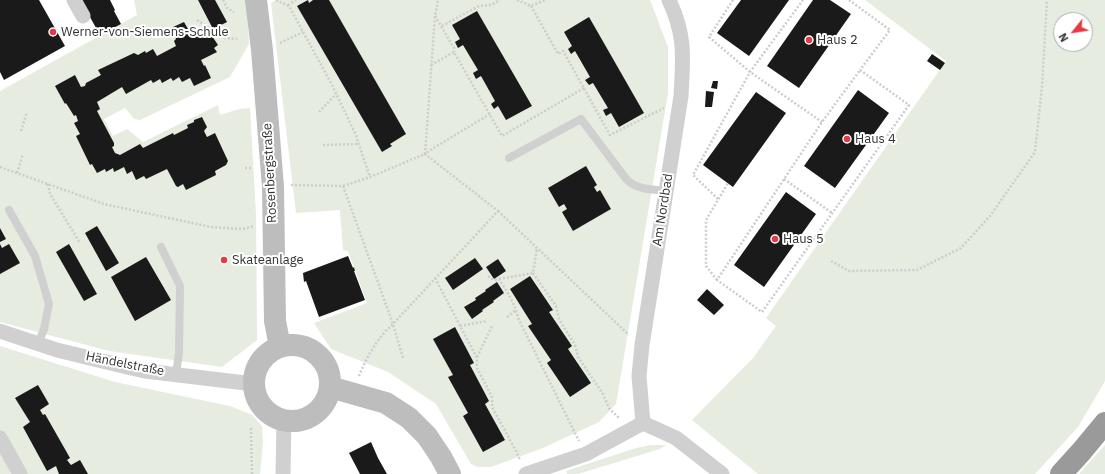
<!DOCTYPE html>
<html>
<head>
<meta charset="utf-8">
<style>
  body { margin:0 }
  #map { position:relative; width:1105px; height:474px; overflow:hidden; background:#fff; font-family:"IBM Plex Sans",sans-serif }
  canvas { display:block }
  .north { position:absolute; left:1053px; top:12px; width:40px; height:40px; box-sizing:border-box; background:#fff; border:1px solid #adadad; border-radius:50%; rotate:240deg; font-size:11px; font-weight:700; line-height:16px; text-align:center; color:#333 }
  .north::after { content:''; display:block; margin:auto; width:14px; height:18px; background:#e63946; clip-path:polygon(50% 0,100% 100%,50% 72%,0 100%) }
</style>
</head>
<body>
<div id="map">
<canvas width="1105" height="474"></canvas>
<div class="north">N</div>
</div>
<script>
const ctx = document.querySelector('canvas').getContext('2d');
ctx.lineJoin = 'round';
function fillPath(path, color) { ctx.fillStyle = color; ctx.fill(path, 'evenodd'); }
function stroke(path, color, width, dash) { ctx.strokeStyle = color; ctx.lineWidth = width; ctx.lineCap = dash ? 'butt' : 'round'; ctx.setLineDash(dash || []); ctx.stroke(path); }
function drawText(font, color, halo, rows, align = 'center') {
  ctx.font = font + ' "IBM Plex Sans",sans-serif'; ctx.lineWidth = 4; ctx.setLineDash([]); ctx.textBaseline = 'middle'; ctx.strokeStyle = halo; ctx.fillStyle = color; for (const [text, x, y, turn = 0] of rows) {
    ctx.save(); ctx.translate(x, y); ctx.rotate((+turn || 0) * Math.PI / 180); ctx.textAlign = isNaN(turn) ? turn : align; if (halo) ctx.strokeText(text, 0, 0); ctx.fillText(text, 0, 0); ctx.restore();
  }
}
const green = new Path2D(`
  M134 0H246L249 44 230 77 140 120 134 119 125 108 104 119 113 136 127 129 143 142 218 105 220 115 239 109 250 108 256 214 257 340 222 367 109 351 0 322V91L137 15Z
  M276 0H650L668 47V93L616 404 599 422 543 448 491 467H478L471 464 436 404 388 372 331 349 314 323 367 303 348 251 343 250 340 210 296 213 271 3Z
  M865 0H1105V381L1078 427 1035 474H758L692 420 753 358 776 326 766 318 946 61ZM1061 20H1085V44H1061Z
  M0 346 115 382 230 406 252 415 262 426 263 442 260 474H0Z
  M651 445H666L660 449 578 474H567L566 471 636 448Z
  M1105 445V474H1079Z`);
const building = new Path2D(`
  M0 0H39L65 46 4 80 0 72Z
  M83 0H110L115 10 114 11 121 24 100 35 81 1Z
  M198 0H215L227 22 213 29Z
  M308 0 309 3 313 0H329L406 134 390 144 392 146 382 152 297 6Z
  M741 0H789L749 56 717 33Z
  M813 0H830L851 14 799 88 767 66Z
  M477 11 532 106 506 120 498 106 494 109 491 104 495 101 481 76 476 79 473 73 478 70 463 45 458 48 455 42 460 39 452 25Z
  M589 17 644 113 619 127 611 113 606 116 603 110 608 108 593 83 589 85 585 80 590 77 575 51 571 54 568 49 572 46 564 32Z
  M184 22 188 29 190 28 193 34 206 27 218 45 214 48 217 52 201 60 204 66 205 65 211 78 194 86 190 78 182 82 179 77 173 81 171 78 162 83 160 79 153 83 151 80 126 94 122 87 97 102 100 109 97 111 114 143V146L112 147 115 153 120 155 140 144 143 148 173 133 174 135 188 128 187 125 194 122V120L202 117 207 127 204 131 207 137 215 133 228 161 226 165 215 171 216 175 186 190 183 184 178 187 176 186 167 169 146 179 144 176 136 180 132 171 127 174 124 167 114 172 113 168 106 172 105 169 97 173 92 164 90 165 76 136 80 134 74 123 78 121 76 115 74 116 66 103 65 104 55 86 75 75 81 87 85 86 86 83 101 75 98 70 134 53 138 55 145 51 146 53 153 49 157 56 176 46 174 41 176 39 171 28Z
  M932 54 945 63 940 70 927 61Z
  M713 81H718L717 89 711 88Z
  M858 90 889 113 835 188 804 166Z
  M706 91 714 92 712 107H705Z
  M756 92 786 113 733 187 703 165Z
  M586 166 597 185 594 187 597 192 600 190 611 209 573 231 562 212 567 209 564 204 559 207 548 188Z
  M786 192 816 214 764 287 734 265Z
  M97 226 119 263 106 271 85 233Z
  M0 228 6 239 0 242Z
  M0 244 2 248 9 244 20 263 0 274Z
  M69 244 97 294 84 301 56 252Z
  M348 256 353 268 354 267 355 271H354L365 300 319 317 306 281 304 282 303 273Z
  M146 257 171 300 135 321 111 277Z
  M475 258 483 269 453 290 445 278Z
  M498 259 506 271 494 279 486 267Z
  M530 276 553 310 549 312 572 346 568 349 591 383 570 397 547 363 551 360 528 326 532 324 510 289Z
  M497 282 504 293 493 301 494 302 482 310 483 311 472 319 464 307 476 300 475 298 486 291 485 290Z
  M707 289 724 305 714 315 697 300Z
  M455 327 474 363 470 365 489 401 485 404 505 440 483 452 463 416 468 413 448 377 453 375 433 339Z
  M38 385 49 404 40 410 43 415 45 414 70 458 67 460 71 465 80 460 88 474H59L56 466 47 471 23 427 30 422 15 398Z
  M371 442 378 458 387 474H360L349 453Z`);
const path = new Path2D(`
  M223 0 227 8 234 12
  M276 0 289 6 332 85 355 133 370 177
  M517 0 531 6 545 0
  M733 0 709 37 750 72 822 122
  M849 0 890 30 860 70
  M288 5 296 0
  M531 6 558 54 563 51 610 135 664 108
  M435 16 454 48V52
  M197 20 225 38 237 39
  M442 26 479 6 491 5 500 0
  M280 43 303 32
  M431 65 454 52 502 136 584 88
  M860 70 909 105 762 312 717 280 822 122Z
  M319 112 336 94
  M21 131 27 112
  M323 145 358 144
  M0 167 104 204 211 227 243 229 254 226
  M245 168H252
  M17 173 23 154
  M784 179 832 213
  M48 184 50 194 80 243
  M291 185 343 186 370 177 425 154 435 16 438 0
  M343 186 393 324 403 358
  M718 199 693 175 750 72 803 0
  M498 211 629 335
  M831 261 849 271 917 270 961 248 990 216 1035 152 1042 87 1047 0
  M533 273 556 306 559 319 575 345 578 357 603 394 609 408 620 419
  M488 276 494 280 499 279C507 291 515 304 518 318L579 441
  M435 278 477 358V368L492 397V407L516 451 520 460
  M499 279 533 273 537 248
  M717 280 706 266V220L728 183
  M507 317 516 310
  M460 326 487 321
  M477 357 492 326
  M359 376C366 358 378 337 393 324L498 211 425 154 432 149 490 114
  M251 428 252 474`);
const lane = new Path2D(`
  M509 158 581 119 627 180C638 190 652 189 666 191
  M9 210 35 256 49 304 44 329 38 344
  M161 247 180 286 179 353 176 374`);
const street = new Path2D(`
  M74 0 83 16
  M0 331 57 350 127 367 145 371 254 384
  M643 423 639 376 642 345 681 96C683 58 686 36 669 0
  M643 423 676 438 722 474
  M0 438 20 474
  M283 474 284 420
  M526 474 586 454 643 423`);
const secondary = new Path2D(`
  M256 0 262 50 273 187 275 321 280 347
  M254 383a38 38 0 1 1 76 0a38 38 0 1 1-76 0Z
  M330 387 386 403 409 418 427 436 441 457 450 474`);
const highway = new Path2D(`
  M1061 474 1081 452 1105 423`);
const markers = [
  [53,32,4,"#e63946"],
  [809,40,4,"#e63946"],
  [847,139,4,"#e63946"],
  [775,239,4,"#e63946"],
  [224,260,4,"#e63946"]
];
const poiNames = [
  ["Werner-von-Siemens-Schule",61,32],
  ["Haus 2",817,40],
  ["Haus 4",855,139],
  ["Haus 5",783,239],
  ["Skateanlage",232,260]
];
const streetNames = [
  ["Rosenbergstraße",270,173,-93],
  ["Am Nordbad",663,210,-81],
  ["Händelstraße",125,364,11]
];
fillPath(green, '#e6ecdf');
fillPath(building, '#1a1a1a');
stroke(path, '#cdcdcd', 2.5, [2, 2]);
stroke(lane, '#d0d0d0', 8);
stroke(street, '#d0d0d0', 15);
stroke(secondary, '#bdbdbd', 22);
stroke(highway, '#9a9a9a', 22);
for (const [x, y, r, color] of markers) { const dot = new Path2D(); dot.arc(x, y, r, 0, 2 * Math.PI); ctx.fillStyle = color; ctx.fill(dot); stroke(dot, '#fff', 1.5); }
drawText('13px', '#333', '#fff', poiNames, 'left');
drawText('13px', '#333', '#fff', streetNames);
</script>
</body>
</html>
